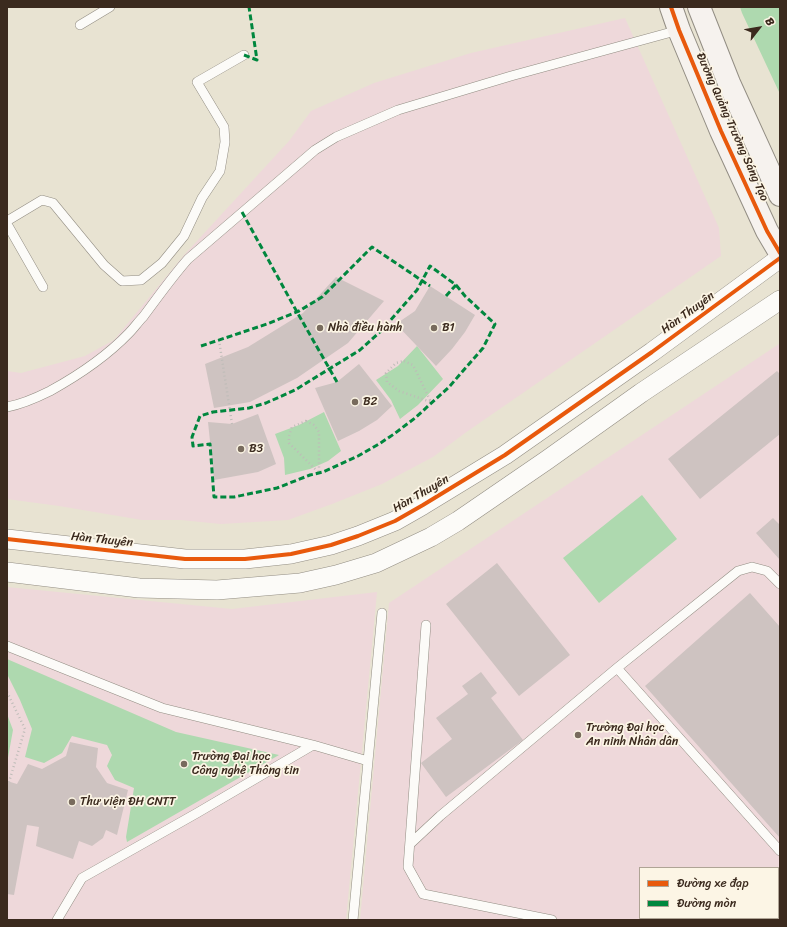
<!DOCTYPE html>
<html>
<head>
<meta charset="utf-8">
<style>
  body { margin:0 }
  #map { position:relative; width:787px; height:927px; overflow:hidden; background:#e8e3d2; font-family:Sriracha,sans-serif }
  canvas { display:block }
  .frame { position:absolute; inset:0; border:8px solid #3b2a1e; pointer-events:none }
  .legend { position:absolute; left:639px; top:867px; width:140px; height:52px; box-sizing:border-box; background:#fcf5e5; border:1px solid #afa495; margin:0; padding:5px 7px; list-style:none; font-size:12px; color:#3b2a1e }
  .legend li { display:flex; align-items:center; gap:8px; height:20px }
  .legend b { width:20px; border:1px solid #afa495 }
  .north { position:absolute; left:739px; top:8px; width:40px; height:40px; -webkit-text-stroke:3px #fcf5e5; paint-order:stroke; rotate:59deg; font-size:11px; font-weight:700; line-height:16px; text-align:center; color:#3b2a1e }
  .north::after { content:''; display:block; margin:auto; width:14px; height:18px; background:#3b2a1e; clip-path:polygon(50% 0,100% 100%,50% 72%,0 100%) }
</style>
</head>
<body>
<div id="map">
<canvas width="787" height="927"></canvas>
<div class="frame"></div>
<ul class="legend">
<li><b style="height:5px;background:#e8590c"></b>Đường xe đạp</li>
<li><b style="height:5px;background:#00873e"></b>Đường mòn</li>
</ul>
<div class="north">B</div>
</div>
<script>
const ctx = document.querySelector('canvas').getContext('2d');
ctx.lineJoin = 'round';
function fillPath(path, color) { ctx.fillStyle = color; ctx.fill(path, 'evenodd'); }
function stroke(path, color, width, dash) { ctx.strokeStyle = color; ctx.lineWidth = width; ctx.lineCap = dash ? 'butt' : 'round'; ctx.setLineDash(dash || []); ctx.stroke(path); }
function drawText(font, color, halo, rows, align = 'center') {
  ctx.font = font + ' Sriracha,sans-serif'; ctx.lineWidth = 3.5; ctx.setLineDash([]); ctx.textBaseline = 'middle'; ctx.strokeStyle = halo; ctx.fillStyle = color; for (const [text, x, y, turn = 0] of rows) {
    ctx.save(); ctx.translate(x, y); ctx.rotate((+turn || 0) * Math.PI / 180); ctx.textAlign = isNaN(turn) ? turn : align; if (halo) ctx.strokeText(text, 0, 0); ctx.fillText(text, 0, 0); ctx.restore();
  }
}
const built = new Path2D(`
  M625 18 719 228 721 256 465 433 433 457 382 484 332 504 288 520 221 524 181 520H142L59 506 7 499V371L21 373 85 356 114 340 185 254 289 141 311 111 374 83 471 53Z
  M779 344 780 920H360L389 603ZM640 868H778V918H640Z
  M7 587 232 609 377 592 346 920H7Z`);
const green = new Path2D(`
  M740 7H780V94L742 13Z
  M417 346 443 379 418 405 400 419 391 400 376 380 398 366Z
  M324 412 341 451 328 461 310 469 285 475 284 458 275 434 299 425Z
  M642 495 677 539 599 603 563 558Z
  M7 659 176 732 279 755 127 842 126 837 134 788 115 780 107 766 112 755 107 745 72 736 62 753 44 763 25 757 32 729 20 700 7 674Z
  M7 714 13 730 7 763Z`);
const building = new Path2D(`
  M336 277 384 301 348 343 297 378 250 402 214 408 205 364 248 347 303 313Z
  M430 286 475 315 465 332 452 349 436 366 396 324 415 311Z
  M359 364 392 406 377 420 359 431 338 441 315 388 337 382Z
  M777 371 780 374V434L700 499 668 459Z
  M258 414 276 464 258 472 214 480 208 422 232 424Z
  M773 518 780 525V560L756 533Z
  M497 563 570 655 519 696 446 604Z
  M750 593 780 627V838L645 686Z
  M481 672 497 693 491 698 523 740 446 797 421 763 452 739 436 718 468 694 462 686Z
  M70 742 98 748 96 767 107 783 128 790 117 835 106 830 103 838 92 846 79 841 73 859 36 846 39 827 27 825 14 895 7 894V781L17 784 28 764 42 769 66 756Z`);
const path = new Path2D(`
  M219 340 232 424
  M404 361 413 365 431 402 399 391 387 382 386 373 396 363Z
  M306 421 314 425 319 432V473L289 443V436L292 427Z
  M7 692 25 729 9 782`);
const lane = new Path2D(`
  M80 25 110 7
  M7 221 42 200 53 203 104 265 122 281 141 280 162 263 184 236 202 198 220 171 225 142 224 127 197 82 244 55
  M7 224 43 287
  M7 407C23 404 36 398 50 391 79 375 106 357 129 333 134 328 138 322 143 317 158 297 172 277 188 259L315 150 336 137 398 110 511 76 679 30
  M426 625 408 867 423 894 552 920
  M7 646 162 708 313 745 368 761
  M617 668 780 851
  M410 844 440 816 617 668 738 571 752 567 767 571 780 584
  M57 920 82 878 197 813 313 745
  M353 920 382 613
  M696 920 698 919 721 920`);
const street = new Path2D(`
  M7 539 185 559H245L291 554 331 545 358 536 395 521 423 505 505 455 652 352 780 258
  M7 572 139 588 217 590 300 583 336 575 376 563 431 537 458 521 547 460 641 393 780 300`);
const secondary = new Path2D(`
  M671 7 679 30 721 131 767 231 780 253
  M699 7 729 83 780 195`);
const quiet = new Path2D(`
  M244 55 257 60 249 7
  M242 212 297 312 337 382
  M446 296 456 285 430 266 417 290 382 330 360 350 295 390 266 403 249 408 213 412 200 416 192 437 193 446 210 444 214 497H234L277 488 310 475 323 472 358 456 379 444 394 434 415 418 449 387 483 348 495 324 465 296 456 285
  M201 346 267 324 299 311 322 297 372 247 430 286`);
const cycleway = new Path2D(`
  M671 7 679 30 721 131 767 231 780 253
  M7 539 185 559H245L291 554 331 545 358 536 395 521 423 505 505 455 652 352 780 258`);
const markers = [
  [320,328,4,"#786b5d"],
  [434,328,4,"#786b5d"],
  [355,402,4,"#786b5d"],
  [241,449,4,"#786b5d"],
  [578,735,4,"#786b5d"],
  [184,764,4,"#786b5d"],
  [72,802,4,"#786b5d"]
];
const streetNames = [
  ["Đường Quảng Trường Sáng Tạo",732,127,66],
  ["Hàn Thuyên",688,313,-36],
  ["Hàn Thuyên",421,494,-30],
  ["Hàn Thuyên",102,540,6]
];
const poiNames = [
  ["Nhà điều hành",328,328],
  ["B1",442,328],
  ["B2",363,402],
  ["B3",249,449],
  ["Trường Đại học",586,728],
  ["An ninh Nhân dân",586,742],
  ["Trường Đại học",192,757],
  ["Công nghệ Thông tin",192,771],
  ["Thư viện ĐH CNTT",80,802]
];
fillPath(built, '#eed8da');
fillPath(green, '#aed9af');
fillPath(building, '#cec3c1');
stroke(lane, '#928d83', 10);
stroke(street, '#928d83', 20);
stroke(secondary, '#928d83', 24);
stroke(path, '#bebcb8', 2.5, [1, 3]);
stroke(lane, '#fcfbf8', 9);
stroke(street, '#fcfbf8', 19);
stroke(secondary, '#f6f2ee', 22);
stroke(quiet, '#00873e', 3, [6, 3]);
stroke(cycleway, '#e8590c', 4);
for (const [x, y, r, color] of markers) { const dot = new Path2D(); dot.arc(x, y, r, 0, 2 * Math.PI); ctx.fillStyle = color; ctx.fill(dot); stroke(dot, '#fcf5e5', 1.5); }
drawText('12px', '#3b2a1e', '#fcf5e5', streetNames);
drawText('12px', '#3b2a1e', '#fcf5e5', poiNames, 'left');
</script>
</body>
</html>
